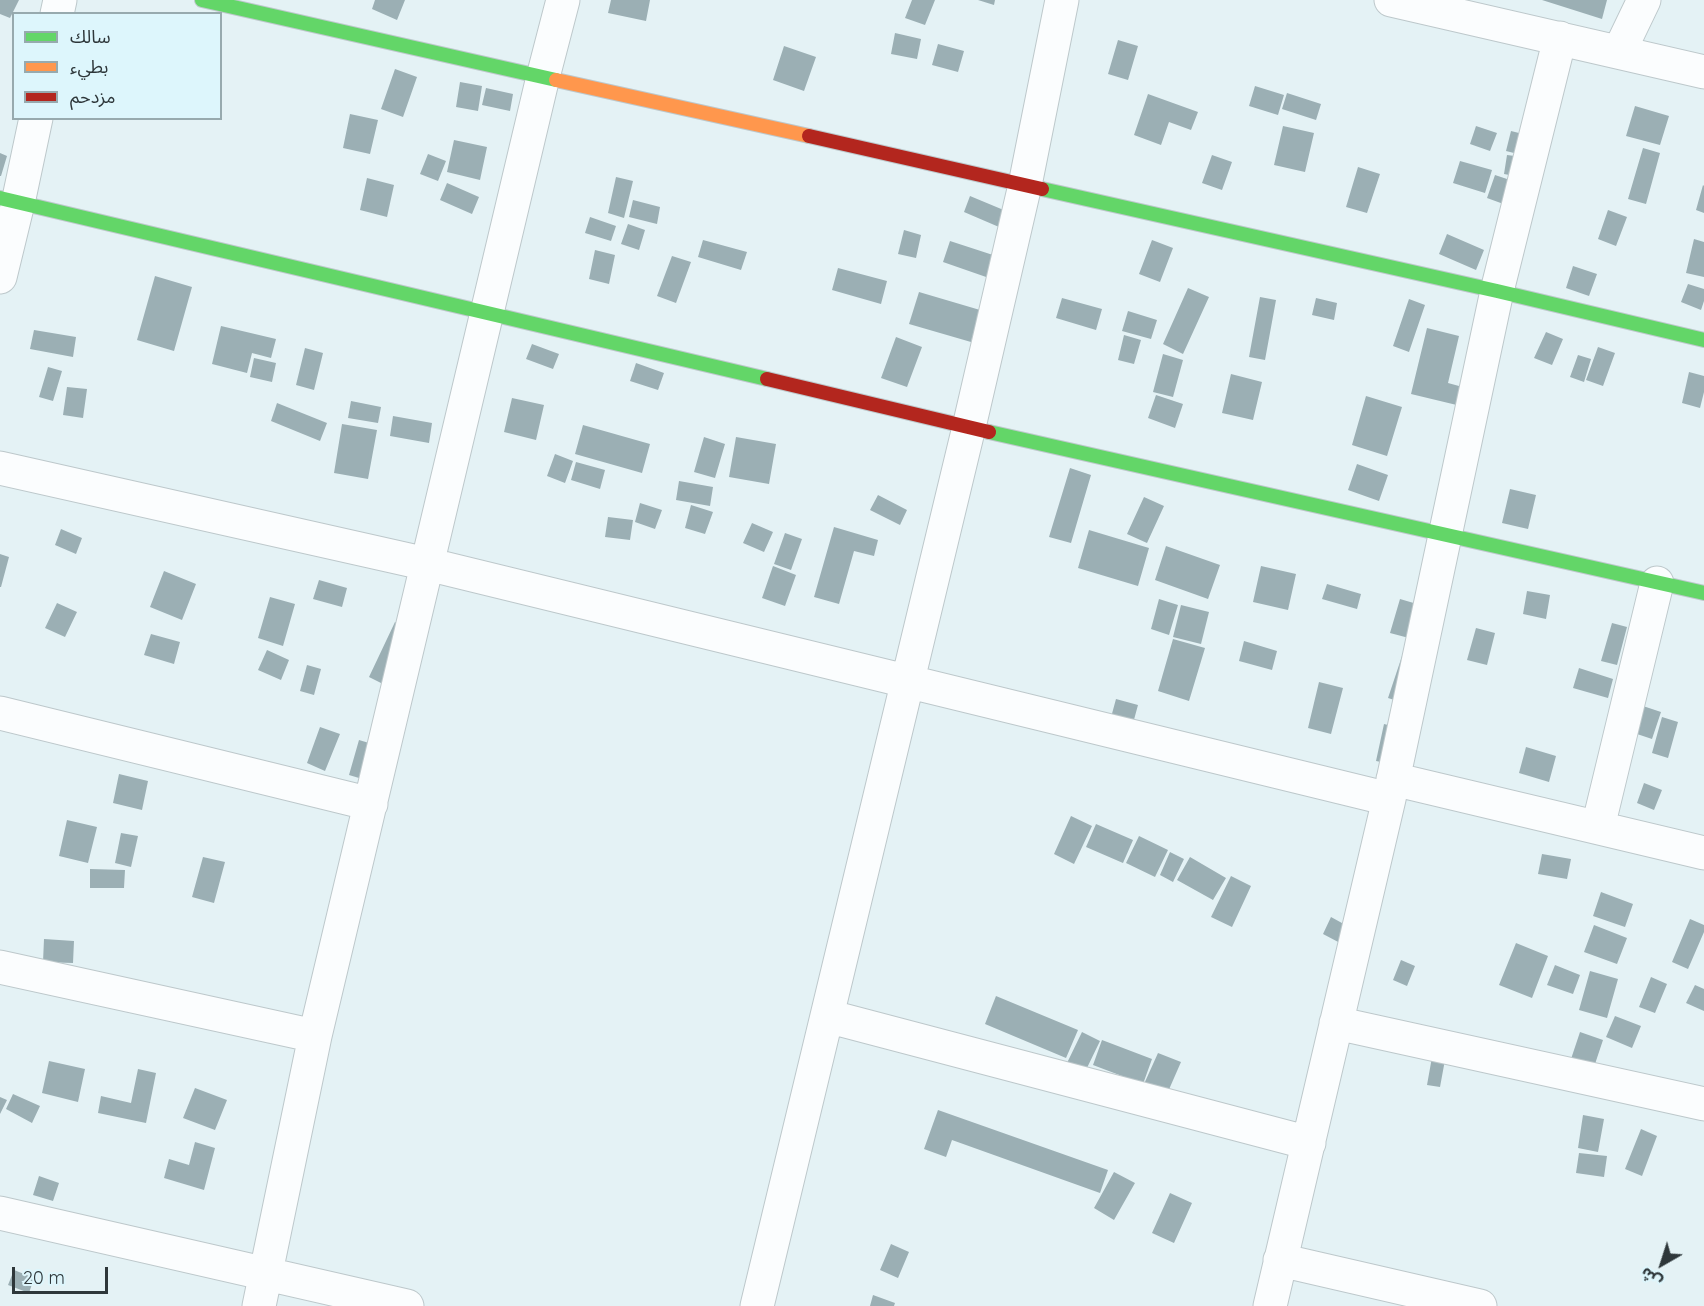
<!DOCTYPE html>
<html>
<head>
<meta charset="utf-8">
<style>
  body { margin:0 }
  #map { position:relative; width:1704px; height:1306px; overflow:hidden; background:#e4f2f5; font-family:Quicksand,"Noto Sans Arabic",sans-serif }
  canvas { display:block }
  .legend { position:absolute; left:12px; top:12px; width:210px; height:108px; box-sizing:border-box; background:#ddf6fc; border:2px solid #97aaae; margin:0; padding:8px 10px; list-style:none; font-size:18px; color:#2e373a }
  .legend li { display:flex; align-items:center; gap:12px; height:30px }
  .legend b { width:30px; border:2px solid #97aaae }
  .north { position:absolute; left:1632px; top:1234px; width:60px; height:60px; -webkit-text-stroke:4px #ddf6fc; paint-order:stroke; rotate:219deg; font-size:16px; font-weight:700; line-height:24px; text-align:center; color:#2e373a }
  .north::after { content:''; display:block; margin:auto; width:21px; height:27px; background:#2e373a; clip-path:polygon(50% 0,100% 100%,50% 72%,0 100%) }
  .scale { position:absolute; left:12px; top:1267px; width:96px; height:27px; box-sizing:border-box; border:3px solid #2e373a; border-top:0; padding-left:8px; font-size:18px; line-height:21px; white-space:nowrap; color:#2e373a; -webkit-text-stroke:4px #ddf6fc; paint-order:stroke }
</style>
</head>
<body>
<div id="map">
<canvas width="1704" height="1306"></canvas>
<ul class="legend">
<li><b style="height:8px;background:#63d668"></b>سالك</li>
<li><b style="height:8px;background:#ff974d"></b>بطيء</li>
<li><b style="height:8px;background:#b3261e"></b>مزدحم</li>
</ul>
<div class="north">ش</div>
<div class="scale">20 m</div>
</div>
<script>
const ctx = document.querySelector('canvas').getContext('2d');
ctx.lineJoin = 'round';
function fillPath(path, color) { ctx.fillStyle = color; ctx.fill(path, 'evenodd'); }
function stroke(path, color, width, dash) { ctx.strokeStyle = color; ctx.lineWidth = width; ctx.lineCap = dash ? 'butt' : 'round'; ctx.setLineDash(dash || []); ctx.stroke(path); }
const building = new Path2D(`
  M0 0H19L10 18 0 14Z
  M375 0H405L397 20 372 9Z
  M611 0H650L646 21 608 13Z
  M912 0H935L925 25 905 18Z
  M978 0H995L994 5Z
  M1542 0H1607L1602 19Z
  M895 33 921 39 917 59 891 54Z
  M1118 40 1138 46 1128 80 1108 74Z
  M938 44 964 51 958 72 932 65Z
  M784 46 816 57 804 91 773 80Z
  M395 69 417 77 403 117 381 109Z
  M460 82 482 86 478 111 456 107Z
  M1255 86 1284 95 1278 115 1249 106Z
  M486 88 513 94 510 111 482 105Z
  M1287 93 1321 104 1316 120 1282 109Z
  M1148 94 1198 112 1191 130 1169 122 1161 145 1134 135Z
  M1635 106 1669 116 1660 145 1626 136Z
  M350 114 378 120 370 154 343 148Z
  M1283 126 1314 133 1305 172 1274 165Z
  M1476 126 1497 133 1490 151 1470 144Z
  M1511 131 1539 138 1534 158 1506 151Z
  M454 140 487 147 480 180 447 172Z
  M1643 148 1660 153 1646 204 1628 199Z
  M0 153 7 156 1 176H0Z
  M428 154 446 161 438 181 420 174Z
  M1212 155 1232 162 1222 190 1202 183Z
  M1507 155 1530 158 1526 178 1504 174Z
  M1460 161 1492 170 1485 193 1453 183Z
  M1358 167 1380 174 1367 213 1346 207Z
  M1495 175 1528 186 1520 210 1487 198Z
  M616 177 633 181 624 218 608 213Z
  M367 178 394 185 387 217 360 210Z
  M447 183 479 197 472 214 440 200Z
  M1703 185 1704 186V213L1696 210Z
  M970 196 1006 211 999 227 964 212Z
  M633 200 660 207 657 224 629 217Z
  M1608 210 1627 217 1616 246 1598 239Z
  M590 217 616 226 611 241 585 233Z
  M628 224 645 230 639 250 621 244Z
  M904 230 921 235 916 258 898 254Z
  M1447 234 1484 250 1476 270 1439 254Z
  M1694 239 1704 242V277L1686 273Z
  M703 240 747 252 741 270 698 257Z
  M1152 240 1173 248 1160 282 1139 274Z
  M950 241 996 256 989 278 943 262Z
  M595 250 615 255 609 284 589 279Z
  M672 256 691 262 676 303 657 296Z
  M1573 266 1597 274 1589 296 1566 288Z
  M838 268 887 281 881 304 832 290Z
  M155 276 192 287 174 351 137 340Z
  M1688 284 1704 289V301L1701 310 1681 302Z
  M1188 288 1209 297 1183 354 1163 344Z
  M919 292 980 310 971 342 909 324Z
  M1260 297 1276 300 1265 360 1249 357Z
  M1062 298 1102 309 1096 330 1056 318Z
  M1316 298 1337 303 1334 320 1312 315Z
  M1409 299 1425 305 1409 352 1393 346Z
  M1128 311 1157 320 1151 339 1122 331Z
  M221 326 276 339 271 358 252 353 247 373 212 364Z
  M1427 328 1459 336 1448 383 1470 389 1465 407 1411 394Z
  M34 330 76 337 73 357 30 349Z
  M1546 332 1563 339 1552 365 1534 358Z
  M1124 335 1141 340 1134 364 1118 360Z
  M896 337 922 347 907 387 881 378Z
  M532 344 559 354 553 369 526 359Z
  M1598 347 1615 353 1603 386 1586 380Z
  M305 348 323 353 314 390 296 385Z
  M1163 354 1183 360 1173 397 1153 392Z
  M1578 355 1591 359 1584 382 1570 377Z
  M254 358 276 363 272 382 250 377Z
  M636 363 664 373 658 390 630 381Z
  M48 367 62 371 53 401 39 397Z
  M1689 372 1704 376V392L1700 408 1682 403Z
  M1231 374 1262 382 1253 420 1222 413Z
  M67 387 87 389 83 418 63 415Z
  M1156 395 1183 404 1175 428 1148 418Z
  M1366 396 1402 407 1387 456 1352 445Z
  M512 398 544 405 536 440 504 432Z
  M351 401 381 407 378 423 348 418Z
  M277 403 327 423 320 441 271 421Z
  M393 416 432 423 429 443 390 436Z
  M342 424 377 430 368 479 334 473Z
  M583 425 650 444 642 473 575 454Z
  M704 437 725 444 715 478 694 472Z
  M736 437 776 444 769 484 729 477Z
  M555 454 573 461 565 483 547 476Z
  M576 462 605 470 600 489 571 480Z
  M1357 464 1388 475 1379 501 1348 490Z
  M1070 468 1091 475 1071 543 1049 537Z
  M679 481 713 487 710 506 676 500Z
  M1510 489 1536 495 1528 529 1502 523Z
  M878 495 907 510 900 525 870 510Z
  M1144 497 1164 506 1147 543 1127 534Z
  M640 503 662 510 655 529 635 522Z
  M691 505 713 512 705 534 685 528Z
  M608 517 633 520 630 540 605 537Z
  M752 523 773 532 764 552 743 543Z
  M834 527 878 540 874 556 854 551 839 604 814 597Z
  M61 529 82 538 76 554 55 545Z
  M1089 530 1149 548 1138 586 1078 568Z
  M785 533 802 539 791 570 774 564Z
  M1166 546 1220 565 1208 599 1155 580Z
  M0 554 9 557 1 587H0Z
  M773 566 796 575 785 606 762 598Z
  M1261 566 1296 574 1288 610 1253 602Z
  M164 571 196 584 182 620 150 607Z
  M319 580 347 588 342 607 313 599Z
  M1327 584 1361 594 1357 609 1322 599Z
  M1527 591 1550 595 1546 619 1523 614Z
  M270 597 295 604 283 646 258 638Z
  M1159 599 1178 605 1169 635 1151 629Z
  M1400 599 1434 609 1424 642 1390 633Z
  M57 603 77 612 65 637 45 628Z
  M1181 605 1209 612 1201 644 1173 637Z
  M395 622 414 631 389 687 369 677Z
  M1612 623 1627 627 1617 665 1601 661Z
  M1476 628 1495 633 1487 665 1467 660Z
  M151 634 180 642 174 664 144 655Z
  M1173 639 1205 648 1189 701 1158 691Z
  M1244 641 1277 651 1272 670 1239 661Z
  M267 650 289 660 281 680 258 670Z
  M1402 656 1421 662 1407 704 1388 698Z
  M307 665 321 669 314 695 300 691Z
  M1579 668 1613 679 1608 698 1573 688Z
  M1319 682 1343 688 1331 734 1308 728Z
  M1116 699 1138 705 1132 727 1110 721Z
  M1640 705 1661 712 1652 739 1631 732Z
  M1662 717 1678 722 1668 758 1652 753Z
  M1384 724 1404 729 1396 765 1376 761Z
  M320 727 340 734 325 771 307 763Z
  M359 740 379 746 369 781 349 775Z
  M1526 747 1556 756 1549 782 1519 773Z
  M119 774 148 781 142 810 113 803Z
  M1644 783 1662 790 1654 810 1637 803Z
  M1071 816 1092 826 1074 864 1054 854Z
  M67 820 97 827 88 863 59 856Z
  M1096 824 1133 840 1123 863 1086 847Z
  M121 833 138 836 131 867 115 863Z
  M1139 836 1168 850 1155 877 1126 863Z
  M1170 852 1184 859 1173 882 1160 875Z
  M1542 854 1571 859 1567 879 1538 874Z
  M203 857 225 862 214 903 192 897Z
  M1190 857 1226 878 1213 900 1177 880Z
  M90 869 125 870 124 888H90Z
  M1231 876 1251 886 1232 927 1211 917Z
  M1601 892 1633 904 1625 927 1593 916Z
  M1331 917 1351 928 1342 944 1323 934Z
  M1690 919 1704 925V932L1688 969 1672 962Z
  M1594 925 1627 938 1617 964 1584 952Z
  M44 939 74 941 73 963 43 962Z
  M1516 943 1548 956 1532 998 1499 985Z
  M1401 960 1415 966 1407 986 1393 980Z
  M1555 965 1580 975 1573 994 1547 985Z
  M1590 971 1618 979 1607 1018 1579 1010Z
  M1651 977 1667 984 1655 1013 1639 1007Z
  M1695 985 1704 989V1011L1686 1003Z
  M996 996 1078 1030 1066 1058 985 1024Z
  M1615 1016 1641 1026 1632 1048 1606 1037Z
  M1082 1032 1100 1041 1085 1072 1067 1063Z
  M1580 1032 1603 1040 1594 1067 1571 1059Z
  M1102 1040 1152 1059 1143 1084 1093 1065Z
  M1434 1046 1447 1049 1440 1087 1427 1085Z
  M1158 1053 1181 1062 1167 1094 1144 1084Z
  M49 1061 85 1069 78 1102 42 1093Z
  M138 1069 156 1073 146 1123 98 1113 101 1096 131 1103Z
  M195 1088 227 1100 215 1130 183 1118Z
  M13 1094 40 1106 32 1123 6 1109Z
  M0 1097 7 1100 0 1114Z
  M938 1110 1108 1170 1100 1193 952 1140 946 1157 924 1149Z
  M1583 1115 1604 1119 1598 1152 1578 1148Z
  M1641 1129 1657 1136 1642 1176 1625 1169Z
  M195 1142 215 1148 204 1190 164 1178 169 1159 189 1165Z
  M1579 1153 1607 1156 1604 1177 1576 1173Z
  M1114 1172 1135 1183 1114 1220 1094 1208Z
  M39 1176 59 1183 53 1201 33 1195Z
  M1170 1193 1192 1203 1174 1243 1152 1233Z
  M891 1244 909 1252 898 1278 880 1270Z
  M14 1270 34 1278 29 1293 8 1285Z
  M873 1295 895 1303 894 1306H870Z`);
const street = new Path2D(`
  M1391 0 1704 72
  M57 14 60 0
  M1619 52 1644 0
  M0 277 18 203 36 118
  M0 468 427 564 1389 799
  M0 713 371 804
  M1393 779 1704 853
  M1598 827 1657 583
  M0 967 315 1036
  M827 1016 1309 1143
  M1336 1023 1704 1104
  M0 1213 407 1306
  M1280 1260 1480 1306
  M259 1306 315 1036 543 77 563 0
  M757 1306 969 427 1025 185 1062 0
  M1270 1306 1389 799 1497 291 1560 38`);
const fast = new Path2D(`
  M202 0 556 80
  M1042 189 1497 291 1704 340
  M0 198 767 379
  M989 432 1704 593`);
const slow = new Path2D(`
  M556 80 809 136`);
const jam = new Path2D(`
  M809 136 1042 189
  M767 379 989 432`);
fillPath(building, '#9bafb4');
stroke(street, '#bdc8cb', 35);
stroke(fast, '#bdc8cb', 16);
stroke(slow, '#bdc8cb', 16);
stroke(jam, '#bdc8cb', 16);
stroke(street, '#fbfdfe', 33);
stroke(fast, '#63d668', 14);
stroke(slow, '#ff974d', 14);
stroke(jam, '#b3261e', 14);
</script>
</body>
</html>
